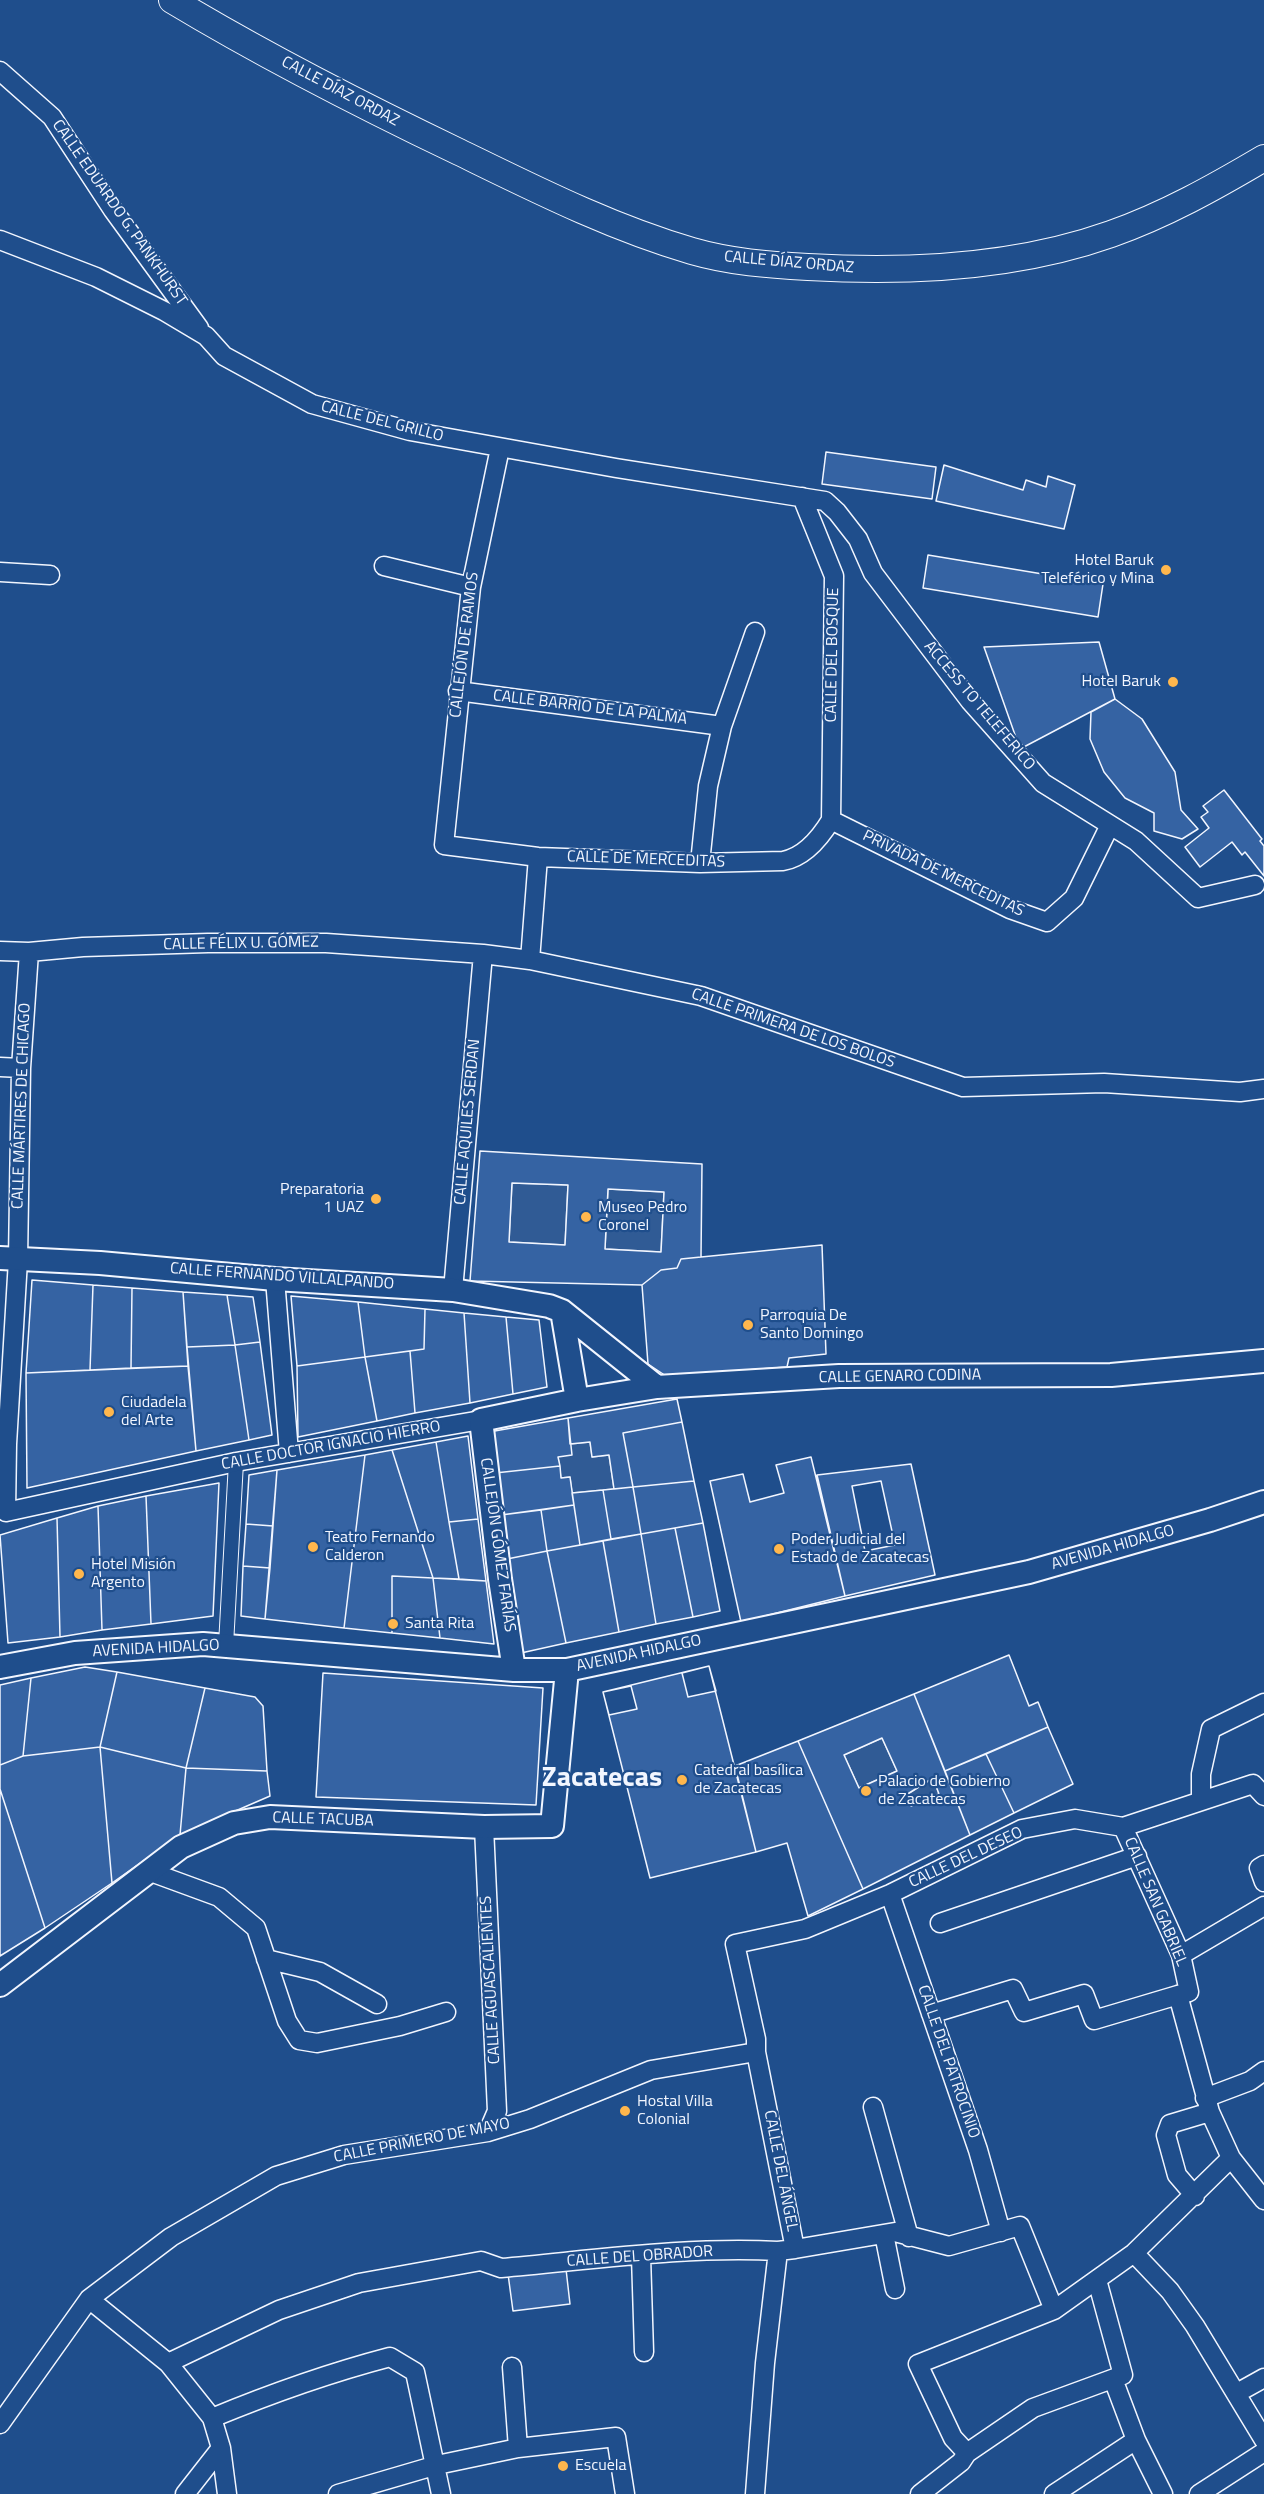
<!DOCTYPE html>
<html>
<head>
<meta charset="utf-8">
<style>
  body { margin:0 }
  canvas { display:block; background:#1f4e8c }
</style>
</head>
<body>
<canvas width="1264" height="2494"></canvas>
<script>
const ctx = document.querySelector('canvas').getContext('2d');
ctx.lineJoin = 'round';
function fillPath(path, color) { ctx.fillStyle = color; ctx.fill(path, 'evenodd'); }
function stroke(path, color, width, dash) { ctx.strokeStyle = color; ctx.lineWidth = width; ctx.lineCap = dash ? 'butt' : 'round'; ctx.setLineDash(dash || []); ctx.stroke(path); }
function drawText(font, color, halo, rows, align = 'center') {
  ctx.font = font + ' "Titillium Web",sans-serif'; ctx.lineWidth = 4.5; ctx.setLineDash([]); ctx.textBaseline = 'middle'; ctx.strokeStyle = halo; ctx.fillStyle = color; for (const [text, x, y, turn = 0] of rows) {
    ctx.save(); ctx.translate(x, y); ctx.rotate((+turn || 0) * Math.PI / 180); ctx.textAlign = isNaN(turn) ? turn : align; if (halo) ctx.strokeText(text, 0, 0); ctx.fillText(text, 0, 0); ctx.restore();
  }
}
const green = new Path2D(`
  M512 1183 568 1185 565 1245 509 1242Z
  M608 1189 664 1192 661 1252 605 1249Z
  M590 1442 592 1457 609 1455 614 1489 572 1493 570 1477 561 1478 558 1457 570 1444Z
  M882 1738 897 1771 859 1788 844 1755Z
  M933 1778 939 1794 911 1806 906 1795Z`);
const building = new Path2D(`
  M826 452 936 467 932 499 822 484Z
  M944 465 1023 490 1026 480 1046 487 1048 476 1075 485 1064 529 936 501Z
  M928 555 1103 584 1098 617 923 588Z
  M1099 642 1115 699 1020 749 984 647Z
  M1115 699 1142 719 1175 772 1181 810 1198 829 1182 839 1154 831V813L1125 798 1104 772 1090 739 1091 712Z
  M1224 790 1262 839 1260 841 1264 846V876L1245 852 1242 855 1232 842 1200 867 1185 847 1209 828 1201 817 1208 812 1203 806Z
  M480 1151 702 1164 701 1257 681 1259 677 1268 661 1270 642 1285 470 1281ZM512 1183 568 1185 565 1245 509 1242ZM608 1189 664 1192 661 1252 605 1249Z
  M822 1245 826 1354 789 1358 787 1367 666 1376 648 1364 642 1285 661 1270 677 1268 681 1259Z
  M32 1280 93 1285 90 1370 26 1373Z
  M93 1285 132 1288 131 1368 90 1370Z
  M132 1288 183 1292 188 1366 131 1368Z
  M183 1292 227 1295 235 1345 187 1347Z
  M227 1295 253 1297 260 1342 235 1345Z
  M291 1296 358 1302 365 1357 297 1366Z
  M358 1302 425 1309 424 1349 365 1357Z
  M425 1309 464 1313 470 1403 415 1413 410 1351 424 1349Z
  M464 1313 506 1317 513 1394 470 1403Z
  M506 1317 539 1320 547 1387 513 1394Z
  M260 1342 272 1435 249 1440 235 1345Z
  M235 1345 249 1440 196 1451 187 1347Z
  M410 1351 415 1413 377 1421 365 1357Z
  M365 1357 377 1421 298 1437 297 1366Z
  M188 1366 196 1451 27 1488 26 1373Z
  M677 1399 682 1422 623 1433 633 1487 614 1489 609 1455 592 1457 590 1442 570 1444 568 1418Z
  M568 1418 572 1455 558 1457 560 1466 495 1473 489 1432Z
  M682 1422 694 1481 633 1487 623 1433Z
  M468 1436 478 1519 449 1522 436 1442Z
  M436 1442 449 1522 459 1579 433 1578 392 1450Z
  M392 1450 433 1578 392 1576V1633L344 1628 365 1455Z
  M365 1455 344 1628 265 1619 277 1470Z
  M811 1457 845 1596 741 1622 710 1481 743 1474 750 1502 784 1493 776 1465Z
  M911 1464 935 1575 845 1596 817 1475ZM881 1481 895 1545 865 1551 852 1486Z
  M560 1466 561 1478 570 1477 574 1505 501 1515 495 1473Z
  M277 1470 273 1526 246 1524 249 1475Z
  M694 1481 703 1523 641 1534 633 1487Z
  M219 1483 213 1616 151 1624 146 1496Z
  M633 1487 641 1534 611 1539 603 1490Z
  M603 1490 611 1539 580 1545 572 1493Z
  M146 1496 151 1624 102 1630 98 1506Z
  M574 1505 580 1545 547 1551 541 1510Z
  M98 1506 102 1630 60 1637 57 1518Z
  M541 1510 547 1551 507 1559 501 1515Z
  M57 1518 60 1637 8 1643 0 1535Z
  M478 1519 486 1581 459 1579 449 1522Z
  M703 1523 720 1611 693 1617 675 1528Z
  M246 1524 273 1526 270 1568 243 1566Z
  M675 1528 693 1617 656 1624 641 1534Z
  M641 1534 656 1624 619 1632 603 1541Z
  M603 1541 619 1632 566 1643 547 1551Z
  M547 1551 566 1643 521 1653 507 1559Z
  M243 1566 270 1568 265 1619 241 1616Z
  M392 1576 433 1578 440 1638 392 1633Z
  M433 1578 486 1581 494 1644 440 1638Z
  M1009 1655 1029 1706 1038 1702 1048 1727 945 1771 914 1694Z
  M709 1666 716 1691 688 1697 682 1673Z
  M709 1666 756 1852 650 1878 603 1692Z
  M85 1667 117 1672 100 1747 23 1756 31 1678Z
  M117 1672 205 1688 186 1768 100 1747Z
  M323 1673 543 1688 536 1805 316 1797Z
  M31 1678 23 1756 0 1765V1685Z
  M631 1686 637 1709 609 1715 603 1692Z
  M205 1688 255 1697 263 1706 267 1771 186 1768Z
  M914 1694 970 1835 863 1889 798 1741ZM882 1738 897 1771 859 1788 844 1755ZM933 1778 939 1794 911 1806 906 1795Z
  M1048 1727 1073 1784 1014 1813 986 1754Z
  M798 1741 863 1889 808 1916 787 1843 756 1852 735 1766Z
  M100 1747 186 1768 180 1835 112 1883Z
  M100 1747 112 1883 45 1928 0 1789V1765L23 1756Z
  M986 1754 1014 1813 970 1835 945 1771Z
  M186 1768 267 1771 270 1796 180 1835Z
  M0 1789 45 1928 0 1956Z
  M566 2269 570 2304 513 2311 508 2274Z`);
const pedestrian = new Path2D(`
  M226 1645 236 1462`);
const minor = new Path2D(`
  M0 71 52 117 113 210 199 328
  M0 240 96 277 164 311 206 336 224 356 312 404 410 431 616 468 825 501 837 512 858 539 873 573 970 701 1043 783 1136 841 1198 898 1255 885
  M500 448 471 587 444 845 538 857 700 863 783 861C805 857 820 838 831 820L834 576 802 497
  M384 566 471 587
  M0 572 50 575
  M458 691 722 726
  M831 820 1010 909 1047 922 1074 898 1110 825
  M700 863 708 786 722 726 755 632
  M0 951 29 952 83 947 208 943H326L483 954 530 960 701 996 963 1087 1104 1083 1240 1092 1264 1089
  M29 952 21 1068 18 1260 7 1444 6 1512 236 1462 481 1420
  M530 960 538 857
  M0 1067 21 1068
  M275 1279 289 1453
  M453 1290 483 954
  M1201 1801V1774L1211 1729 1264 1703
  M484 1827 497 2111 488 2132
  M1123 1827 1181 1955 1189 1992 1178 1995 1210 2112 1231 2158 1264 2200
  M1264 1865 1259 1868 1264 1882
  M148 1871 219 1897 256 1928 287 2021 299 2040 317 2043 400 2026 446 2012
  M890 1894 978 2150 1001 2232
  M940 1923 1137 1856
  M1181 1955 1264 1906
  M266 1959 320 1972 377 2004
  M931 2014 1013 1989 1024 2012 1084 1994 1094 2020 1178 1995
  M1205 2098 1250 2081 1264 2071
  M873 2107 909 2237
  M1195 2196 1177 2175 1166 2135 1170 2124 1210 2112
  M884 2234 895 2289
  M795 2249 895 2232 949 2246 1020 2226 1054 2310
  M1134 2253 1170 2291 1195 2326 1264 2440
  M641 2256 644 2352
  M89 2299 168 2363 212 2418 221 2448 227 2494
  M168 2363 279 2310 359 2283 481 2261 501 2268C592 2260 688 2246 778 2251
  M512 2367 518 2448
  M1113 2379 1136 2440 1163 2494
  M1237 2393 1264 2378
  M212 2418C270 2394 329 2373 390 2357L415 2372 441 2494
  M0 2424 89 2299 171 2237 276 2176 344 2155 488 2132 530 2119 651 2070 756 2052
  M967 2453 953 2438 918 2364 1054 2310 1134 2253 1231 2158
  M185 2494 221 2448
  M338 2494 437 2465 518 2448 616 2437 625 2494
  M755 2494 765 2363 778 2251 795 2249 756 2052V2039L735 1944 805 1929 890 1894 1022 1829 1075 1819 1123 1827 1253 1784 1264 1796
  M920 2494 961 2462 967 2453 1033 2408 1123 2375 1097 2280
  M1054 2494 1136 2440
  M1199 2494 1264 2452`);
const tertiary = new Path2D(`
  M0 1258 100 1263 275 1279 453 1290 549 1306 562 1311 657 1387 839 1376 1111 1375 1264 1361
  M562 1311 577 1400
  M0 1667 75 1653 203 1644 514 1670H567L1029 1572 1210 1520 1264 1502
  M514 1670 500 1579 481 1420 577 1400 657 1387
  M0 1985 181 1847 234 1823 270 1817 484 1827 552 1826 567 1670`);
const secondary = new Path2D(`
  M172 0C265 56 361 105 459 152 535 189 610 227 692 251 730 262 769 265 808 267 909 273 1015 268 1111 234 1165 215 1215 187 1264 158`);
const markers = [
  [1166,570,6,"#ffb74d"],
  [1173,682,6,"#ffb74d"],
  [376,1199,6,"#ffb74d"],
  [586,1217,6,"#ffb74d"],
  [748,1325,6,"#ffb74d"],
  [109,1412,6,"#ffb74d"],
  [313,1547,6,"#ffb74d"],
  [779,1549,6,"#ffb74d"],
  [79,1574,6,"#ffb74d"],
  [393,1624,6,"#ffb74d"],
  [682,1780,6,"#ffb74d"],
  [866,1791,6,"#ffb74d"],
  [625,2111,6,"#ffb74d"],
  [563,2466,6,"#ffb74d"]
];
const streetNames = [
  ["CALLE DÍAZ ORDAZ",340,92,28],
  ["CALLE EDUARDO G. PANKHURST",119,213,55],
  ["CALLE DÍAZ ORDAZ",789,263,5],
  ["CALLE DEL GRILLO",382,422,14],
  ["CALLEJÓN DE RAMOS",465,645,-83],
  ["CALLE DEL BOSQUE",833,655,-89],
  ["ACCESS TO TELEFERICO",979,706,50],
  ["CALLE BARRIO DE LA PALMA",590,708,7],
  ["CALLE DE MERCEDITAS",646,860,2],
  ["PRIVADA DE MERCEDITAS",943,874,26],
  ["CALLE FÉLIX U. GÓMEZ",241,944,-1],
  ["CALLE PRIMERA DE LOS BOLOS",793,1029,19],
  ["CALLE MÁRTIRES DE CHICAGO",22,1106,-88],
  ["CALLE AQUILES SERDAN",468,1122,-85],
  ["CALLE FERNANDO VILLALPANDO",282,1277,4],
  ["CALLE GENARO CODINA",900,1377,-1],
  ["CALLE DOCTOR IGNACIO HIERRO",331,1446,-10],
  ["CALLEJÓN GÓMEZ FARÍAS",497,1545,82],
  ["AVENIDA HIDALGO",1113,1548,-16],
  ["AVENIDA HIDALGO",156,1649,-3],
  ["AVENIDA HIDALGO",639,1654,-12],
  ["CALLE TACUBA",323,1820,2],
  ["CALLE DEL DESEO",966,1858,-25],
  ["CALLE SAN GABRIEL",1155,1902,67],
  ["CALLE AGUASCALIENTES",491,1980,-93],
  ["CALLE DEL PATROCINIO",948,2062,71],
  ["CALLE PRIMERO DE MAYO",422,2141,-11],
  ["CALLE DEL ÁNGEL",780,2171,79],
  ["CALLE DEL OBRADOR",640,2257,-4]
];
const poiNames = [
  ["Hotel Baruk",1154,561,"right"],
  ["Teleférico y Mina",1154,579,"right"],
  ["Hotel Baruk",1161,682,"right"],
  ["Preparatoria",364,1190,"right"],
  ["1 UAZ",364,1208,"right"],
  ["Museo Pedro",598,1208],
  ["Coronel",598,1226],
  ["Parroquia De",760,1316],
  ["Santo Domingo",760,1334],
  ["Ciudadela",121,1403],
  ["del Arte",121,1421],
  ["Teatro Fernando",325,1538],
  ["Calderon",325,1556],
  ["Poder Judicial del",791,1540],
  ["Estado de Zacatecas",791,1558],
  ["Hotel Misión",91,1565],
  ["Argento",91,1583],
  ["Santa Rita",405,1624],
  ["Catedral basílica",694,1771],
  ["de Zacatecas",694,1789],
  ["Palacio de Gobierno",878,1782],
  ["de Zacatecas",878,1800],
  ["Hostal Villa",637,2102],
  ["Colonial",637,2120],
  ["Escuela",575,2466]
];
const townNames = [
  ["Zacatecas",602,1779]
];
fillPath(green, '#305b95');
stroke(green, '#a8bbd7', 1.5);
fillPath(building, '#3563a3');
stroke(building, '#f2f6ff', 1.5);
stroke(pedestrian, '#f2f6ff', 16);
stroke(minor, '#f2f6ff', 21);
stroke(tertiary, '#f2f6ff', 26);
stroke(secondary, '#f2f6ff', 28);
stroke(pedestrian, '#1f4e8c', 14);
stroke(minor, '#1f4e8c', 18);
stroke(tertiary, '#1f4e8c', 22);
stroke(secondary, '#1f4e8c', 26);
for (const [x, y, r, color] of markers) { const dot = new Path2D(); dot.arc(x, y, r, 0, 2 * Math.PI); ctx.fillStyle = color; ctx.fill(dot); stroke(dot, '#1f4e8c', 2); }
drawText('16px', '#f2f6ff', '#1f4e8c', streetNames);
drawText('16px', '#f2f6ff', '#1f4e8c', poiNames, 'left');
drawText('bold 28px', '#f2f6ff', '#1f4e8c', townNames);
</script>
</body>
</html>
